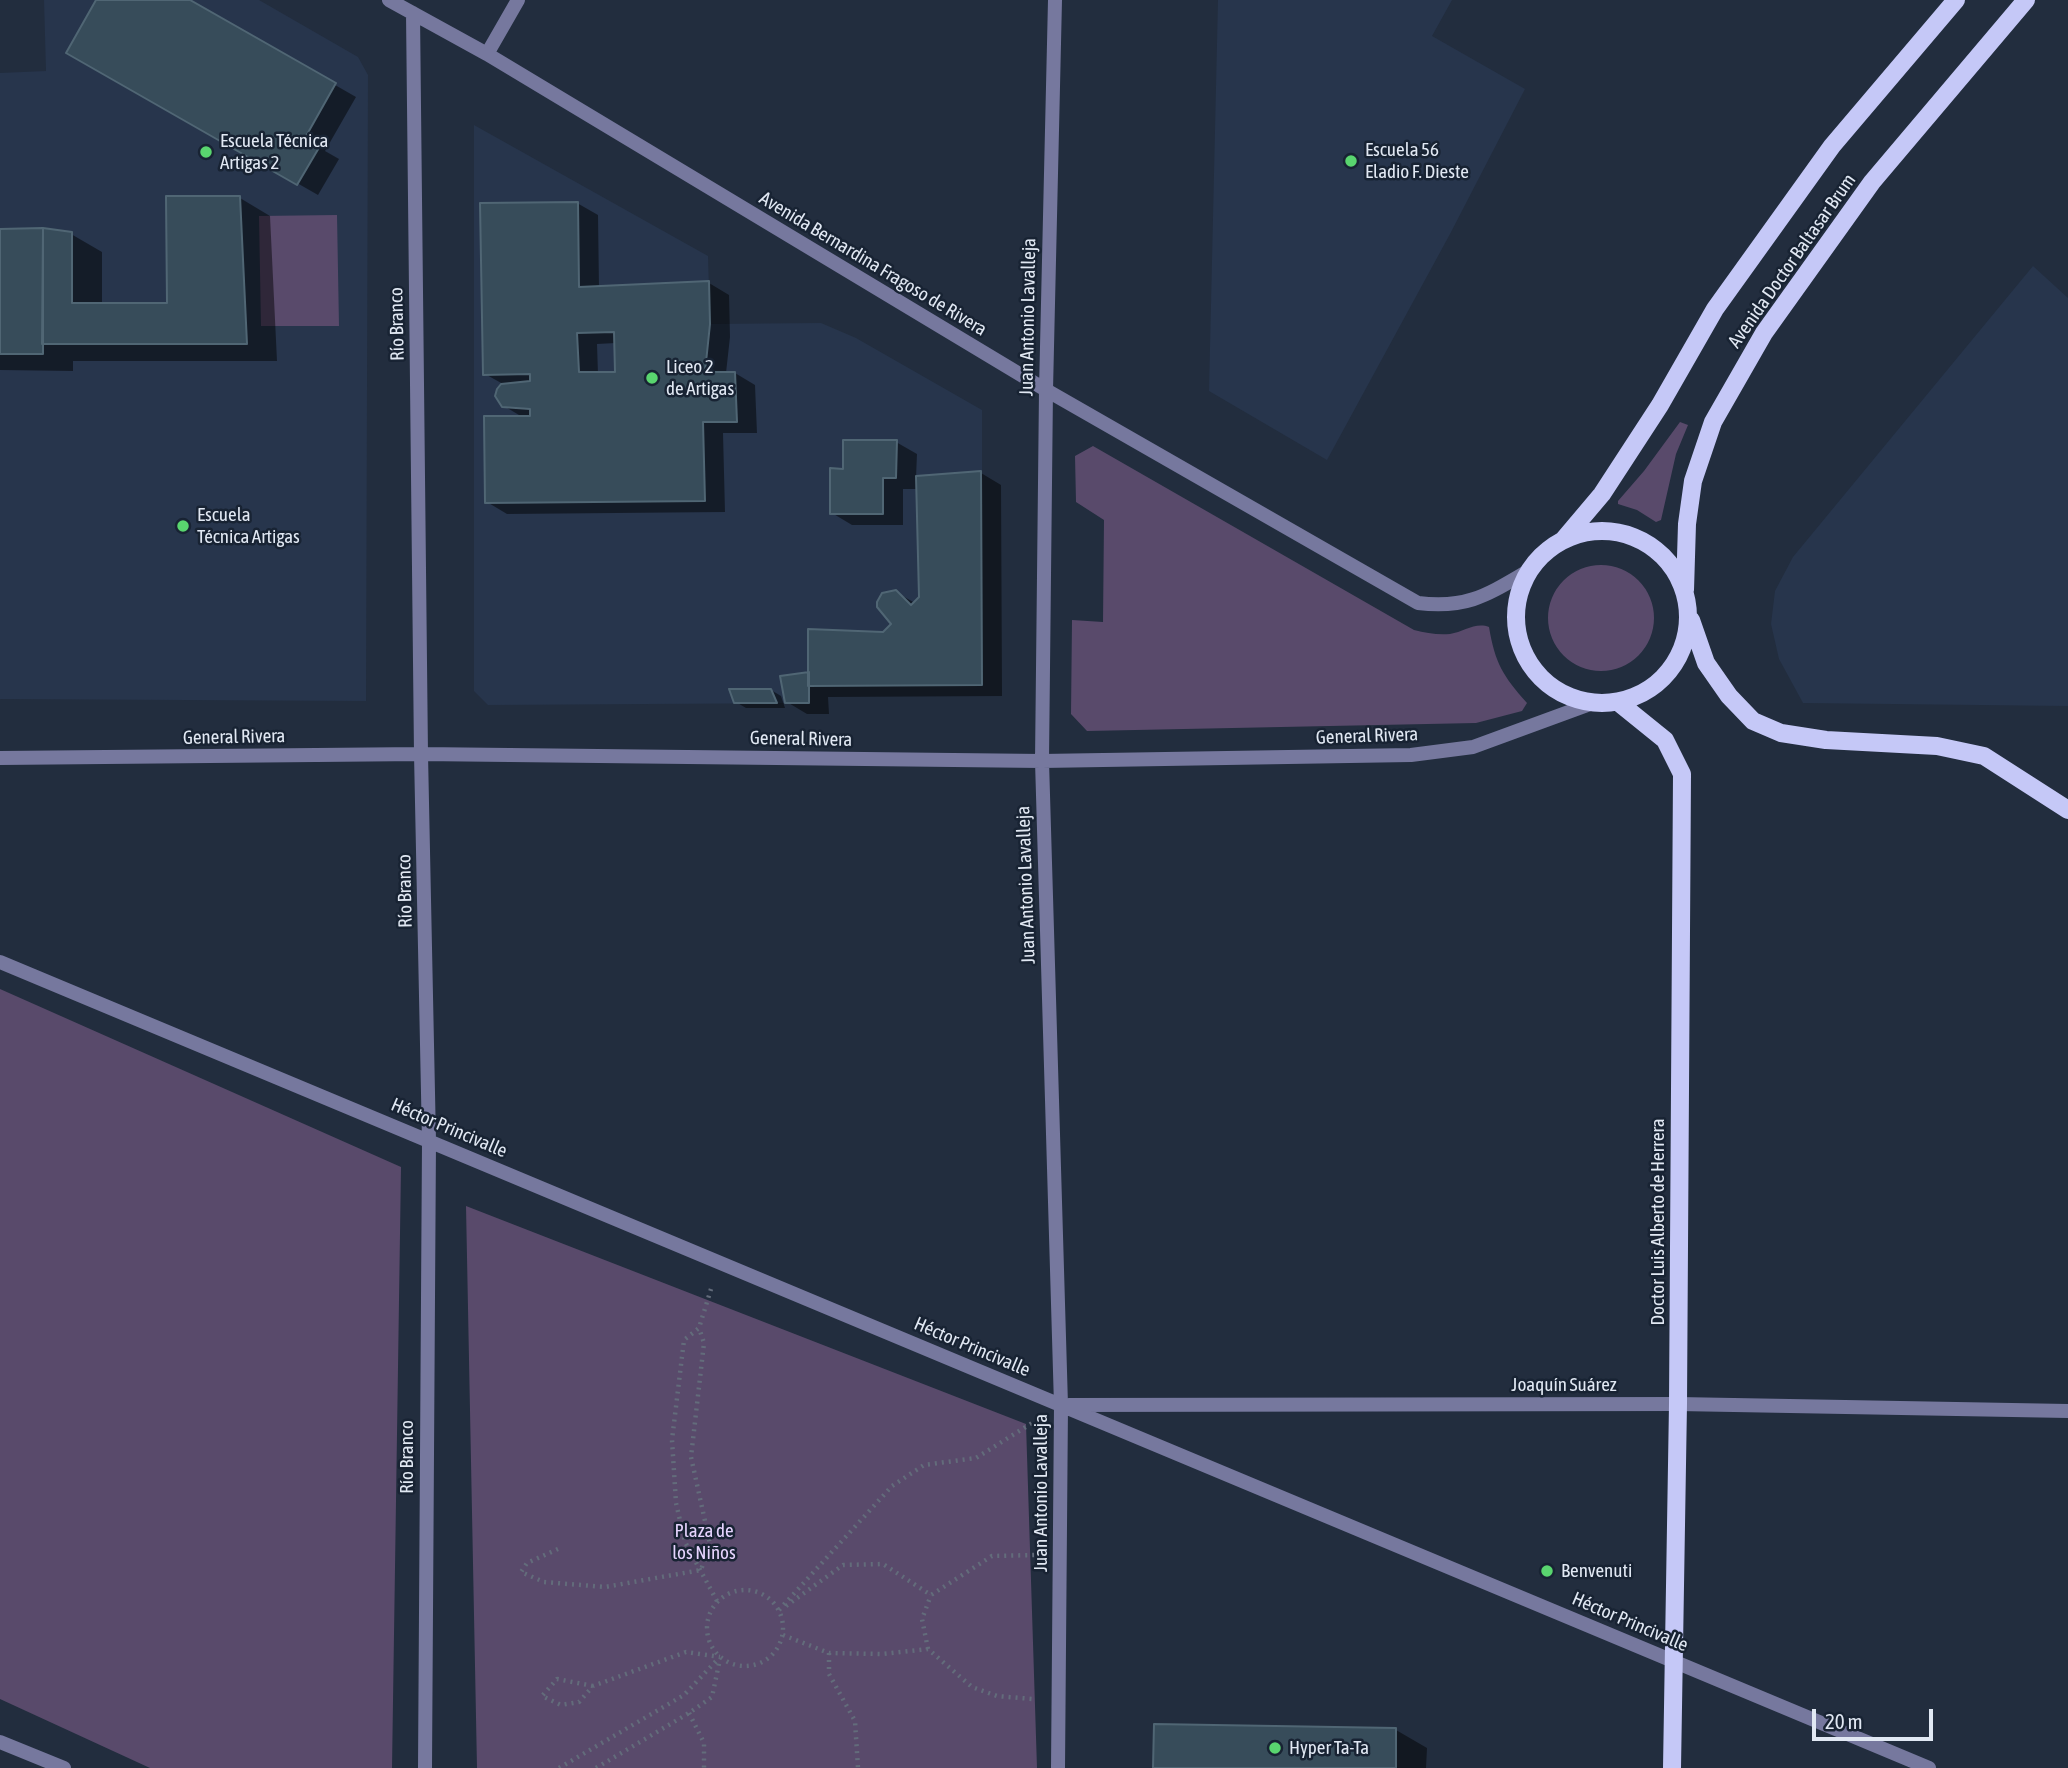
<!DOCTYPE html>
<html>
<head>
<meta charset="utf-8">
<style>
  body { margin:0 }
  #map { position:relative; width:2068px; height:1768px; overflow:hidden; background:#222d3e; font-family:"Asap Condensed",sans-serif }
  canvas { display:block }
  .scale { position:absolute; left:1812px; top:1709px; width:121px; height:32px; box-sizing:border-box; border:4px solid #e1e8f3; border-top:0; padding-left:9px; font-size:21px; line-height:24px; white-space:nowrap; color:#e1e8f3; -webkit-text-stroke:5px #182333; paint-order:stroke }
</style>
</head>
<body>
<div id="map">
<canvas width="2068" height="1768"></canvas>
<div class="scale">20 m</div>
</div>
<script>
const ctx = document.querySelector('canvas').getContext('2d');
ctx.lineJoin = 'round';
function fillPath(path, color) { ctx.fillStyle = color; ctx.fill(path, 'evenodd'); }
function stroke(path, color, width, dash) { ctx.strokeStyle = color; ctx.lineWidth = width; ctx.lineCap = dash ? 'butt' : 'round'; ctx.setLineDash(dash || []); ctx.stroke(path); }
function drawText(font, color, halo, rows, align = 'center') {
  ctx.font = font + ' "Asap Condensed",sans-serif'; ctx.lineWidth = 5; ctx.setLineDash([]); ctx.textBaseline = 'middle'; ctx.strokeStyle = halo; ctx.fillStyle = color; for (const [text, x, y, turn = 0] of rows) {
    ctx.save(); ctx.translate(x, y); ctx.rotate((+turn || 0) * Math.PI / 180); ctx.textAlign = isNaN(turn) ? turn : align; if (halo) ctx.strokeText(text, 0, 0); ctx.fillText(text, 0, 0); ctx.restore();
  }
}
const built = new Path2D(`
  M44 0H259L358 57 368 75 366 701 0 699V73L46 71Z
  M1218 0H1452L1432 36 1525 89 1450 234 1327 460 1209 391Z
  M474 125 708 256 710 324 821 323 856 338 982 410V685L809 686V703L488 705 474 691Z
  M2033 266 2068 298V706L1803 703 1779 659 1771 624 1775 591 1793 557Z`);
const green = new Path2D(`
  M337 215 339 326H261L259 216Z
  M1680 422 1688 425 1676 454 1661 520 1656 522 1637 510 1618 504V501L1644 471Z
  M1093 446 1414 630C1426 633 1437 635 1450 634 1464 632 1475 622 1489 627 1495 663 1503 676 1527 703L1522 711 1476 723 1087 731 1071 714 1072 620 1103 622 1104 520 1076 502 1075 456Z
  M1548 618a53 53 0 1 1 106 0a53 53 0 1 1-106 0Z
  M0 989 401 1167 392 1768H150L0 1699Z
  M466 1206 1026 1424 1037 1768H477Z`);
const shadow = new Path2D(`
  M98 0H187L356 97 325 151 339 159 318 195 68 52Z
  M240 198 270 216 277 361H73V371L0 370V231L71 234 102 252V304H169Z
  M577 203 598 215 599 288 709 283 729 295 730 337 726 373H735L755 385 757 433H723L725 512 507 514 487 502 524 418 504 406 503 384 485 374ZM616 343 617 373 598 374 597 344Z
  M896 442 917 454 916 478 981 473 1001 485 1002 696 828 697 829 714H807L787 702 811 674 884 634 893 624 899 594 915 603 920 598 918 489H903V525H852L832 513 844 470Z
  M771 690 781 696 785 708H746L736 702Z
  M1396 1730 1427 1748 1426 1768H1155Z`);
const building = new Path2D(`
  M96 0H190L336 83 305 138 320 146 297 185 66 53Z
  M166 196H240L247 344H42L43 228 72 232V303H167Z
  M578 202 579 287 709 281 710 324 705 372H735L737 422H703L705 501 485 503 484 416H530V409L502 407 495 396 497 389 501 384 530 381V374L483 375 480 203ZM614 332 615 372H579L577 333Z
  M43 228V354H0V229Z
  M843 440H897L896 478H883V514H830V468L843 469Z
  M981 471 982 685 808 686V629L883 632 891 624 877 607V602L882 593 896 590 911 605 919 597 916 476Z
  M809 672V703H785L780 676Z
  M729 689H771L777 703H734Z
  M1154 1724 1396 1728V1768H1153Z`);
const path = new Path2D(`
  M711 1289 699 1328 684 1340 672 1440 676 1503 685 1542 717 1601
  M558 1549 527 1563 521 1572 544 1582 605 1587 701 1570 710 1544 691 1457 704 1343 699 1328
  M707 1628a38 38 0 1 1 76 0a38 38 0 1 1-76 0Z
  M786 1606 843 1565 883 1564 931 1595 992 1556 1034 1555
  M779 1610 892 1486 924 1465 976 1458 1032 1423
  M783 1635 829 1653 882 1654 928 1649 972 1687 997 1696 1032 1699
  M928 1649 922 1619 931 1595
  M829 1653V1674L855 1721 858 1768
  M593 1686 557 1679 542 1696 561 1705 579 1702 593 1686 686 1652 720 1657
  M689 1713 704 1743V1768
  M559 1768 684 1695 719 1658
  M596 1768 689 1713 712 1697 720 1659`);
const minor = new Path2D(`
  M389 0 487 54 1046 390 1418 603C1467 609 1487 595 1528 571
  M1055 0 1046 390 1042 761 1061 1405 1058 1768
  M413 13 421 754 429 1141 425 1768
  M487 54 518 0
  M0 758 421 754 1042 761 1411 755 1473 747 1593 703
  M0 962 1929 1768
  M1069 1405 1678 1404 2068 1411
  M0 1742 64 1768`);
const primary = new Path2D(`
  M1516 617a86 86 0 1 1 172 0a86 86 0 1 1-172 0Z
  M1564 539 1602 494 1660 405 1715 309 1832 146 1956 0
  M1685 590 1687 524 1693 481 1713 422 1764 333 1872 182 2026 0
  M1691 620 1706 663 1729 696 1753 721 1781 733 1826 740 1937 746 1984 756 2068 810
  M1618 702 1665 740 1682 774 1678 1404 1672 1768`);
const markers = [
  [206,152,7,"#59d56f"],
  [1351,161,7,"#59d56f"],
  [652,378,7,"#59d56f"],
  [183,526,7,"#59d56f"],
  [1547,1571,7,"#59d56f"],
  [1275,1748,7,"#59d56f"]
];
const poiNames = [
  ["Escuela Técnica",220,141],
  ["Artigas 2",220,163],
  ["Escuela 56",1365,150],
  ["Eladio F. Dieste",1365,172],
  ["Liceo 2",666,367],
  ["de Artigas",666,389],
  ["Escuela",197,515],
  ["Técnica Artigas",197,537],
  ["Benvenuti",1561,1571],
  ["Hyper Ta-Ta",1289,1748]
];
const streetNames = [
  ["Avenida Doctor Baltasar Brum",1792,261,-55],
  ["Avenida Bernardina Fragoso de Rivera",873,264,31],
  ["Juan Antonio Lavalleja",1028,317,-89],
  ["Río Branco",397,324,-91],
  ["General Rivera",1367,736,-2],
  ["General Rivera",234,737,-1],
  ["General Rivera",801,739,1],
  ["Juan Antonio Lavalleja",1026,885,-92],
  ["Río Branco",405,891,-91],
  ["Héctor Princivalle",449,1128,23],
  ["Doctor Luis Alberto de Herrera",1658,1222,-90],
  ["Héctor Princivalle",972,1347,23],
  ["Joaquín Suárez",1564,1385],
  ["Río Branco",407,1457,-90],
  ["Juan Antonio Lavalleja",1041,1493,-90],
  ["Héctor Princivalle",1630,1622,23]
];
const parkNames = [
  ["Plaza de",704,1531],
  ["los Niños",704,1553]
];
fillPath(built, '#27354c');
fillPath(green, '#594a6b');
fillPath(shadow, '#0007');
fillPath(building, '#374c5a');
stroke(building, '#506674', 2);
stroke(path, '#636c7b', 4.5, [2, 5]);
stroke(minor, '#76789e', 14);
stroke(primary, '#c5c8f7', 18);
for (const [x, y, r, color] of markers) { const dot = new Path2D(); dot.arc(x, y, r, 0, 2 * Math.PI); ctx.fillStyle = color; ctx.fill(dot); stroke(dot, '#182333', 2.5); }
drawText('19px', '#e1e8f3', '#182333', poiNames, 'left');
drawText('19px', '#e1e8f3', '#182333', streetNames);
drawText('19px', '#e6d4fe', '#182333', parkNames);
</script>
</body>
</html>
